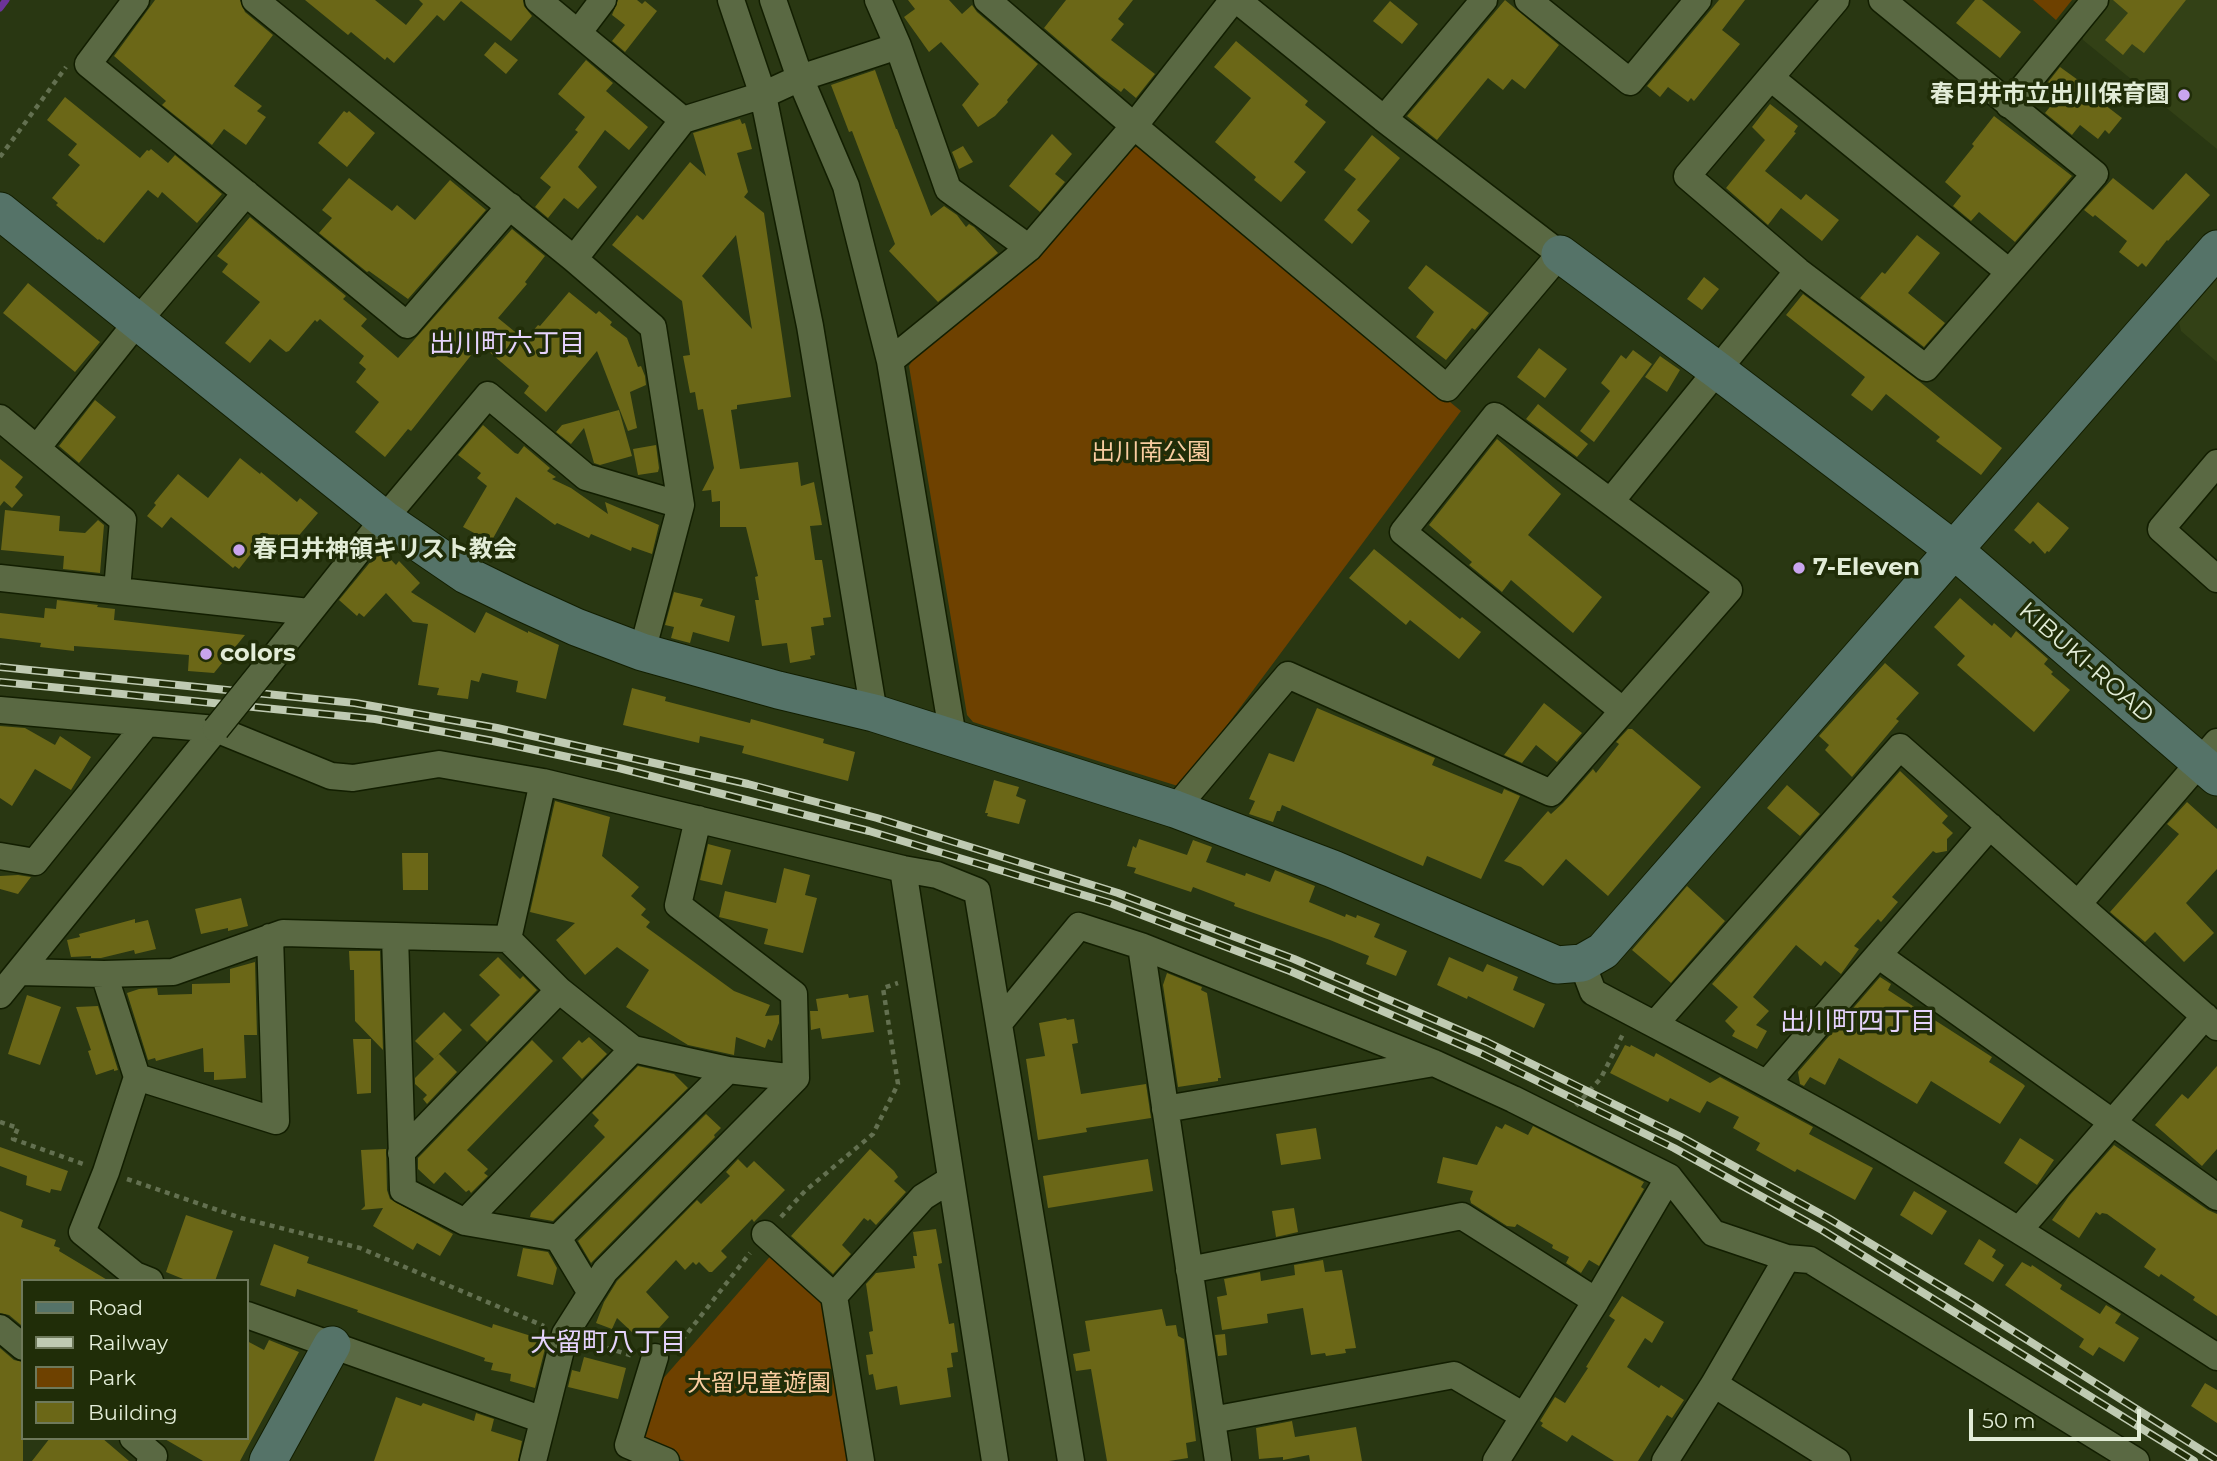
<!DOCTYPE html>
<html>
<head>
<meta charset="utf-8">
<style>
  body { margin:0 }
  #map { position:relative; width:2217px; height:1461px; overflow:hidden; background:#293712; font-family:Montserrat,sans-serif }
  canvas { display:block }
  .legend { position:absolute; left:21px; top:1279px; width:228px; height:161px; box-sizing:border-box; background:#202d08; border:2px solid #6e795b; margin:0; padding:9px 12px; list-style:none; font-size:21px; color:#e2ecd7 }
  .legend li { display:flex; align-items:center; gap:14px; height:35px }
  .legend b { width:35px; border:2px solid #6e795b }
  .scale { position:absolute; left:1969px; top:1409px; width:172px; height:32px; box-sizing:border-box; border:4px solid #e2ecd7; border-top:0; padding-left:9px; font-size:21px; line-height:24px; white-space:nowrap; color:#e2ecd7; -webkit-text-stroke:5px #202d08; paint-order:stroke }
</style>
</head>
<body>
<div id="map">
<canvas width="2217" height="1461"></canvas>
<ul class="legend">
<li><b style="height:9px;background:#557368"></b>Road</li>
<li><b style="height:9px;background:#bfcab2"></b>Railway</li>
<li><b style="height:19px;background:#6e4100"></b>Park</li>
<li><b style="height:19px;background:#6b6717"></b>Building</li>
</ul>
<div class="scale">50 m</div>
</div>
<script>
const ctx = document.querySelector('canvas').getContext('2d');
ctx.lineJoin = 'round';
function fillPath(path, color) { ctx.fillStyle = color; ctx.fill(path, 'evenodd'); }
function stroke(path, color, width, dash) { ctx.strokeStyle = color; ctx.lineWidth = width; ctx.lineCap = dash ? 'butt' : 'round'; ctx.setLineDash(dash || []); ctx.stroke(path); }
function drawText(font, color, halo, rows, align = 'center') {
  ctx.font = font + ' Montserrat,"Noto Sans JP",sans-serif'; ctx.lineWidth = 7; ctx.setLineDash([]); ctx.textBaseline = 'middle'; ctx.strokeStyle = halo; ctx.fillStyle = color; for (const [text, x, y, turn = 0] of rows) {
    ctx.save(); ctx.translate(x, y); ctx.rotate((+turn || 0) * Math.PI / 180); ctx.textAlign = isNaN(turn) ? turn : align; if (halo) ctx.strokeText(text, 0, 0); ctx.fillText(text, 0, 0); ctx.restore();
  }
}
const built = new Path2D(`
  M2106 0H2217V149L2083 40 2082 29Z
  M2217 279V362L2181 331 2179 322Z`);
const green = new Path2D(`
  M2033 0H2072L2056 20Z
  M1138 147 1461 411 1181 787 973 722 967 715 909 366 914 358 1039 258 1128 148Z
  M774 1252 825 1306 850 1461H685L642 1446 653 1390Z`);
const stream = new Path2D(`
  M0 8 6 0`);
const building = new Path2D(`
  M155 0H240L245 12 273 35 234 86 262 106 257 111 266 117 246 145 224 129 212 145 162 105 166 101 114 56Z
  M305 0H375L406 25 423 4 419 0H523L524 6 532 16 511 41 461 1 444 21 437 15 394 63 387 57 385 60 351 32 348 35Z
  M618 0H637L642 4 645 1 657 11 625 52 612 41 625 25 612 15Z
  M908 0H949L962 14 972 5 977 12 1038 64 1007 100 1008 102 995 116 978 127 962 105 979 84 941 42 929 52 904 17 915 9Z
  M1066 0H1133L1118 19 1124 24 1111 40 1155 74 1136 98 1124 88 1121 92 1101 77 1044 28Z
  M1505 0 1559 45 1525 89 1512 79 1503 90 1488 78 1437 140 1407 116Z
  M1719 0H1745L1722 30 1740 44 1694 101 1691 98 1688 102 1668 87 1660 97 1647 86Z
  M1975 0H1982L2021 32 2000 58 1956 23Z
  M2113 0H2186L2144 53 2132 44 2123 55 2105 40 2128 13Z
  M1390 1 1418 24 1402 44 1373 21Z
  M1236 41 1308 101 1305 105 1326 122 1294 162 1306 172 1281 202 1254 180 1256 177 1215 142 1251 98 1214 67Z
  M495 42 518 60 506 74 484 55Z
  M586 60 613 83 606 91 648 127 629 150 605 130 578 167 597 187 578 209 564 198 548 218 535 207 551 187 540 178 578 132 575 130 585 117 558 94Z
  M2060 67 2085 85 2083 88 2122 118 2109 134 2105 130 2098 139 2080 125 2072 135 2045 113 2058 97 2045 86Z
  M875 70 896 129H897L931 216 944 206 957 215 966 227 969 224 974 227 998 253 938 302 889 251 895 244 852 131 849 132 831 85Z
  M65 97 140 158 147 150 149 151 151 149 168 163 175 155 222 194 197 223 162 192 158 198 148 190 104 243 99 239 98 240 56 205 58 203 52 198 80 165 68 155 77 144 47 120Z
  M1770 104 1798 126 1794 132 1796 133 1765 171 1801 200 1806 194 1839 220 1822 241 1781 208 1768 225 1726 188 1765 140 1752 127Z
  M344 111 347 113 349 111 375 133 347 167 318 143Z
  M1994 116 2072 176 2015 242 1979 212 1971 221 1953 206 1961 196 1945 182 1974 146 1972 144Z
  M740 119 742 124 745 123 752 149 737 153 748 192 744 197 764 213 791 397 737 405V409L731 410 740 469 798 462 801 486 814 482 822 525 810 526 815 560H822L831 617 823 618 824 625 811 627 815 655 810 656 811 659 790 663 787 643 762 646 755 600H759L755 577 758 576 746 527H720V501L712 502 711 490 702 491 714 468 703 409 698 410 695 392 690 393 683 356 690 355 682 301 612 245 637 215 643 220 690 162 706 176 693 133ZM736 235 752 329 702 276Z
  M1052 134 1072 154 1055 174 1065 182 1040 212 1009 186Z
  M1372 135 1400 158 1357 210 1370 221 1352 244 1324 220 1356 179 1344 170Z
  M963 146 973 162 959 169 952 152Z
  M2186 173 2210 195 2168 241 2167 240 2146 267 2142 263 2138 267 2119 252 2127 241 2095 215 2093 217 2084 210 2113 178 2153 210Z
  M349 178 392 211 397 205 415 220 450 180 486 210 408 299 369 271 367 272 319 233 332 218 322 210Z
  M250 217 346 296 343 299 367 319 361 326 398 358 512 229 545 256 525 282 527 284 498 318 525 340 538 325 540 326 569 292 596 314 599 311 612 322 610 325 627 338 638 367 641 366 645 376 646 385 630 392 637 428 628 431 597 351 546 412 524 393 529 386 480 344 411 431 408 429 385 457 355 432 379 402 356 382 366 369 359 363 364 356 320 319 317 322 315 320 289 351 286 352 270 339 250 363 225 343 260 302 222 272 228 264 217 256Z
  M1917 235 1940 253 1908 293 1945 323 1924 347 1860 298 1882 272 1885 274Z
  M1426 265 1489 313 1475 330 1472 328 1446 360 1416 337 1434 312 1408 288Z
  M1704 277 1719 289 1702 310 1687 299Z
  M28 283 100 342 75 372 3 313Z
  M1803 294 1920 382 2002 448 1981 475 1936 441 1940 437 1886 394 1872 411 1851 395 1865 377 1786 315Z
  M1539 348 1567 369 1545 398 1517 377Z
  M1633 350 1652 364 1594 442 1580 431 1610 391 1601 383 1621 355 1626 359Z
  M1660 356 1680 370 1667 392 1645 377Z
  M95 400 116 417 79 463 59 446Z
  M1538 404 1588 444 1577 457 1526 419Z
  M619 410 632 456 600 465 594 463 584 428 571 444 556 432 562 425Z
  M483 425 515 453 518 454 524 446 550 468 547 471 556 477 552 479 571 488 608 514 605 502 659 525 652 554 632 547 631 551 591 534 589 538 557 523 555 525 516 497 491 542 463 527 487 486 477 478 481 473 458 455Z
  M1497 439 1561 494 1528 535 1602 597 1573 633 1511 580 1502 592 1469 565 1472 562 1429 525Z
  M656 445 659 468 658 472 638 475 633 449Z
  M240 458 260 474 261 472 297 502 300 498 318 513 290 546 277 534 270 542 264 537 239 569 235 566 233 568 171 517 162 528 147 516 156 505 154 503 178 474 208 498Z
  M0 459 23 477 15 487 23 495 12 508 4 501 0 506Z
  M2038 502 2069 528 2049 552 2047 551 2045 554 2033 541 2030 544 2014 530Z
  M5 510 60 516 59 531 85 533 98 520 104 525 100 573 63 569 64 556 1 550Z
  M381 549 396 565 399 561 420 583 411 592 475 633 486 612 528 633V631L559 645 546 699 516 692 518 681 482 673 479 682 471 680 468 699 437 695 439 688 418 685 428 624 413 622 386 593 364 617 359 613 357 616 339 600Z
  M1374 549 1460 619 1462 617 1481 632 1459 659 1410 620 1406 625 1349 578Z
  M674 592 703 599 700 606 735 616 729 642 693 632 690 643 671 638 674 627 665 625Z
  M1960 598 1992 626 1994 623 2011 638 2016 631 2048 659 2044 664 2053 672 2051 674 2070 690 2034 732 1957 665 1965 656 1934 627Z
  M57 600 98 605 97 607 115 609 114 620 245 635 214 673 188 671 189 655 74 646V651L40 647 41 643 0 638V613L44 618 45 608 56 609Z
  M1885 663 1919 693 1896 719 1899 721 1852 777 1825 750 1829 745 1819 736Z
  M632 688 666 697 665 701 750 723 751 719 824 739 823 743 855 752 848 781 742 753 744 746 700 736 699 743 623 725Z
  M1544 703 1582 733 1576 740 1557 762 1536 745 1522 763 1504 755Z
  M1317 708 1435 758 1432 765 1502 794 1504 789 1520 796 1481 879 1427 856 1423 866 1282 805 1280 811H1277L1273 822 1249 814 1255 801 1249 799 1269 753 1294 762Z
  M0 726 25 728 55 745 60 736 91 757 71 790 35 769 12 806 0 798Z
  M1628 729H1632L1701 787 1608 896 1566 859 1543 886 1521 867 1504 861 1548 811 1551 814 1563 803 1593 769 1596 773 1619 744 1616 742Z
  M1900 771 1948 816 1942 823 1953 833 1947 839V851L1936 853 1933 851 1892 897 1898 902 1881 922 1878 919 1854 946 1859 949 1841 974 1825 961 1821 966 1796 945 1753 997 1769 1011 1756 1025 1767 1031 1757 1049 1732 1036 1735 1031 1725 1021 1738 1007 1712 984Z
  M994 780 1019 787 1016 796 1026 800 1019 824 987 816 988 813H985Z
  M1787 785 1820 814 1800 836 1767 808Z
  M555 801 610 817 602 856 639 887 631 896 646 909 641 915 650 922 646 927 734 991 770 1005 765 1016 779 1015V1023L772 1041 768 1039 765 1048 736 1037 734 1055 688 1045 626 1007 649 970 617 947 585 975 556 940 575 923 530 912Z
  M2187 802 2217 829V869L2186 903 2214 933 2184 962 2155 932 2145 942 2110 912 2179 834 2167 824Z
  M1139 839 1187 855 1193 840 1212 847 1206 862 1245 876 1246 873 1270 882 1275 870 1315 886 1309 902 1345 917 1346 914 1356 918 1357 915 1380 924 1374 937 1407 951 1396 976 1366 964 1369 956 1330 940 1234 906 1235 903 1193 887 1191 892 1134 873 1136 868 1127 866 1133 846 1136 848Z
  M708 844 731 850 722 885 700 880Z
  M402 853H428V890H403Z
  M784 868 810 875 805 895 817 898 803 953 764 944 768 929 719 917 725 891 776 903Z
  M18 875 31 877 18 894 0 889V876Z
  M1687 886 1725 921 1671 983 1632 950Z
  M241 898 248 926 228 931V928L201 934 195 909Z
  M135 919V923L148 920 156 949 135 954 134 950 101 958H91V956L71 957 67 940 80 937 79 934Z
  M349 951H380L383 1050 355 1021 354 970H350Z
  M498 957 520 979 523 976 537 990 487 1042 470 1025 500 995 479 975Z
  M1449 957 1483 972 1487 964 1518 977 1513 990 1545 1004 1534 1028 1468 996 1467 999 1437 985Z
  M255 962 257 1035H244L246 1078 214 1080V1072H204L203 1048 156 1061 155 1058 148 1060 127 993 139 989 157 988 158 995 192 994V984L230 983V969Z
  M1167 973 1202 987 1201 990 1207 993 1221 1078H1218V1081L1178 1087 1163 985Z
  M1880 977 1891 984 1888 990 1992 1057 1989 1062 2023 1084 2025 1086 2000 1124 1931 1081 1917 1104 1839 1058 1825 1085 1810 1077 1804 1086 1800 1084 1798 1072Z
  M848 994 849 998 868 995 874 1032 822 1039 820 1028 811 1030 810 1011H818L816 999Z
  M27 995 61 1007 40 1065 8 1054Z
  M98 1006 118 1070 114 1071V1069L96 1075 88 1051 91 1050 76 1007Z
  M444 1012 462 1030 434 1059 415 1041Z
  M1066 1018 1067 1020 1074 1019 1078 1043 1072 1044 1081 1094 1146 1084 1151 1118 1086 1128 1087 1132 1038 1140 1026 1059 1045 1056 1039 1023Z
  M589 1037 607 1054 582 1079 562 1058 579 1040 582 1043Z
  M353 1039H371V1093L357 1094Z
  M532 1040 553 1061 467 1150 488 1169 484 1173 488 1176 471 1193 469 1190 466 1192 445 1172 434 1184 418 1169V1158Z
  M1625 1045 1630 1047 1631 1045 1654 1057 1656 1053 1710 1083 1720 1077 1813 1127 1809 1134 1873 1168 1855 1200 1797 1169 1795 1172 1756 1150 1760 1143 1733 1128 1739 1117 1707 1101 1700 1113 1670 1098 1668 1102 1610 1073Z
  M439 1054 457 1072 427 1104 423 1099 427 1095 415 1084V1078Z
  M638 1066 674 1074 688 1088 553 1221 530 1217 531 1213 605 1137 594 1126 599 1120 592 1113Z
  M2217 1066V1149L2202 1166 2155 1125 2182 1094 2188 1099Z
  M706 1114 721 1128 714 1135 715 1137 591 1263 578 1241Z
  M1505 1124 1528 1135 1533 1126 1644 1182 1641 1187 1644 1189 1599 1266 1589 1260 1581 1273 1566 1263 1569 1257 1552 1248 1553 1245 1517 1224 1515 1227 1507 1226 1471 1203 1470 1199 1473 1191 1437 1183 1443 1157 1477 1165 1496 1126 1502 1129Z
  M1316 1128 1321 1159 1281 1165 1276 1134Z
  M2020 1138 2054 1160 2037 1185 2004 1163Z
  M2114 1145 2208 1210 2217 1214V1316L2193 1300 2195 1297 2161 1274 2159 1277 2144 1267 2156 1249 2107 1214 2102 1213 2100 1215 2096 1212 2079 1238 2052 1220 2069 1196Z
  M0 1147 68 1171 61 1191 51 1189 50 1193 26 1185 27 1176 0 1166Z
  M386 1149 387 1190 390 1199 453 1234 440 1256 417 1243 413 1250 373 1226 383 1208 361 1210 365 1206 361 1150Z
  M870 1149 894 1171 898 1177 894 1181 906 1192 876 1225 870 1219 868 1221 864 1218 842 1245 851 1254 833 1274 791 1236Z
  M738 1159 747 1168 754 1161 785 1190 754 1222 752 1219 721 1251 727 1257 712 1272H709L699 1262 696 1265 693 1262 685 1270 676 1260 646 1292 669 1317 649 1339H646L635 1329 634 1334 617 1318 612 1329 596 1323 604 1302 617 1281 697 1200 701 1204 730 1176 726 1172Z
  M1148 1159 1153 1191 1048 1208 1043 1176Z
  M1914 1191 1947 1211 1932 1235 1900 1215Z
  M1294 1208 1298 1232 1276 1237 1272 1211Z
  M0 1211 23 1220 21 1227 56 1240 54 1246 60 1248 59 1251 109 1281H23V1323L21 1325 9 1315 0 1313Z
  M186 1215 233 1231 215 1281H188L166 1272Z
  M936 1229 942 1263 938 1264 949 1324 954 1323 958 1352 951 1353 953 1367 947 1368 951 1397 900 1405 897 1386 876 1390 873 1374 869 1375 866 1355 873 1354 869 1332 873 1331 866 1284 876 1273 915 1268 913 1256H917L913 1232Z
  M1979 1239 1996 1250 1992 1257 2004 1265 1993 1282 1964 1264Z
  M274 1244 309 1257 307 1263 342 1275 492 1328 493 1324 547 1341 535 1388 510 1381 511 1374 491 1370 493 1363 484 1361 485 1358 357 1312 358 1310 297 1289 295 1297 260 1285Z
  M523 1248 548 1252 557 1268 553 1285 517 1276Z
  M1323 1260 1325 1272 1342 1270 1356 1348 1345 1349 1346 1353 1326 1356 1325 1353 1311 1355 1303 1308 1267 1314 1268 1323 1222 1330 1217 1297 1227 1295 1224 1279 1260 1272 1261 1281 1295 1275 1294 1265Z
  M2022 1262 2031 1267 2032 1265 2062 1285 2060 1289 2100 1314 2106 1305 2121 1314 2115 1323 2139 1338 2124 1362 2099 1347 2093 1356 2079 1347 2084 1339 2005 1285Z
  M1622 1296 1664 1322 1652 1343 1645 1338 1627 1367 1659 1388 1661 1385 1684 1400 1672 1418 1667 1415 1638 1461H1614L1572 1435 1567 1442 1541 1426 1543 1423 1540 1421 1555 1397 1565 1403 1588 1368 1586 1367 1615 1320 1609 1316Z
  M1162 1309 1166 1326 1176 1325 1178 1336 1184 1339 1196 1441 1186 1443 1188 1458 1169 1461H1107L1091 1369 1076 1371 1073 1354 1090 1351 1085 1321Z
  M1225 1334 1227 1355 1218 1356 1215 1335Z
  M269 1340 299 1352 240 1461H203L163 1438H247V1341L264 1350Z
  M0 1348 14 1360 23 1362V1461H0Z
  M584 1357 626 1368 618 1399 568 1387 572 1370 580 1372Z
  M2205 1383 2217 1390V1423L2191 1406Z
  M396 1397 421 1406 423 1403 474 1421 476 1413 494 1419 491 1431 522 1441 518 1461H374Z
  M1292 1421 1295 1437 1356 1427 1362 1461H1310L1309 1455 1283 1460V1457L1259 1459 1256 1428Z
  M50 1438H102L129 1461H32Z`);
const path = new Path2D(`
  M0 157 66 67
  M1576 1106 1601 1078 1624 1032
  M0 1122 18 1128 13 1139 86 1165
  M127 1179 241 1218 360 1248 544 1326
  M781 1217 805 1191 873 1134 898 1084 883 988 898 983
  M588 1342 633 1356
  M673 1345 682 1340 750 1253`);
const street = new Path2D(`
  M136 0 88 64 407 325 510 206
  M255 0 574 259 653 327 681 505 642 652
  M538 0 683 120
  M731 0 763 95 810 326 874 713
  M773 0 800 78 846 186 890 361 953 737
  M878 0 898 46 948 189 1029 248
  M987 0 1134 126 1447 388 1560 254 1384 119 1237 0
  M1528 0 1630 82 1698 0
  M1836 0 1687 176 1798 271 1926 368 2095 174 1882 0
  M578 33 603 0
  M1771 78 2009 272
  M2009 105 2095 0
  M1384 119 1484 0
  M574 259 683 120 763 95 800 78 898 46
  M890 361 1029 248 1134 126 1233 0
  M0 418 123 520 117 590
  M37 448 138 321 246 193
  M2217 463 2161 529 2217 579
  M1611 501 1798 271
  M0 578 309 612
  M262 672 384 519 488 395 586 477 681 505
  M0 710 216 729 331 776 353 778 439 764 543 782 903 869 937 875 977 891 1071 1461
  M543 782 508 939 559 990 633 1049 728 1070 796 1078
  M1175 809 1288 675 1551 793 1729 590 1495 416 1403 532 1622 710
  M0 856 35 862 147 723
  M903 869 995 1461
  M2078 904 2217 742
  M395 936 403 1190 465 1222 558 1238 591 1293
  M1141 946 1218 1461
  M1878 955 2217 1197
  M1582 963 1593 992C1698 1048 1804 1101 1906 1162 2012 1224 2114 1291 2217 1357
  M19 972 104 974 173 972 283 933 508 939
  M104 974 137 1077 106 1172 82 1232 135 1275 150 1281
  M0 995 216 729
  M1000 1022 1079 926 1141 946 1434 1063 1513 1099 1669 1177 1713 1233 1787 1258
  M1655 1024 1900 747 2217 1027
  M137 1077 276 1121 270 937
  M1768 1082 1990 826
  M1165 1109 1434 1063
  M401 1153 559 990
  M465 1222 633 1049
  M2019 1230 2205 1016
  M765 1234 834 1296 861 1461
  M558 1238 728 1070
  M1189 1270 1462 1216 1596 1301
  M834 1296 923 1197 950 1180
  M247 1315 543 1420
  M0 1328 23 1347
  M655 1357 628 1445 666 1461
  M1714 1384 1837 1461
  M1212 1420 1454 1375 1524 1416
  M133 1438 154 1456 150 1461
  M533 1461 565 1334 605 1271 796 1078 794 994 678 905 698 819
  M1496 1461 1596 1301 1669 1177
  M1665 1461 1714 1384 1787 1258 1810 1260 2136 1461`);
const secondary = new Path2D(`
  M0 211 384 519 466 575 519 601 576 627 642 652 778 690 874 713 1175 809 1333 869 1557 965 1582 963 1603 951 2217 249
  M1560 254 1717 370 1954 550 2217 777
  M268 1461 332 1345`);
const rail = new Path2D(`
  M0 667 355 703 497 728 748 784 877 818 1118 893 1294 959 1487 1042 1681 1137 1828 1218 1969 1303 2217 1460
  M0 682 375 719 493 741 619 768 869 831 1110 903 1290 971 1482 1054 1674 1148 1822 1230 2194 1461`);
const streetBridge = new Path2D(`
  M216 729 262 672`);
const markers = [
  [2184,95,7,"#c9a5ee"],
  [239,550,7,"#c9a5ee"],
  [1799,568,7,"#c9a5ee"],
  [206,654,7,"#c9a5ee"]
];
const poiNames = [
  ["春日井市立出川保育園",2170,95,"right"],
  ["春日井神領キリスト教会",253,550],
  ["7-Eleven",1813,568],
  ["colors",220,654]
];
const parkNames = [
  ["出川南公園",1151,453],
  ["大留児童遊園",759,1384]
];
const streetNames = [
  ["KIBUKI-ROAD",2086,663,41]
];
const neighbourhoodNames = [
  ["出川町六丁目",507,344],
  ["出川町四丁目",1858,1022],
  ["大留町八丁目",608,1343]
];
fillPath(built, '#334116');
fillPath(green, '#6e4100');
stroke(stream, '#6c339a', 7);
fillPath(building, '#6b6717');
stroke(street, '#121e00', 29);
stroke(secondary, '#121e00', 39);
stroke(path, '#637050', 4.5, [5, 5]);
stroke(street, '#5a6943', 26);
stroke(secondary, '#557368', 37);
stroke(rail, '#bfcab2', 8);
stroke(rail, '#202d08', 5, [16]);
stroke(streetBridge, '#121e00', 29, []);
stroke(streetBridge, '#5a6943', 26);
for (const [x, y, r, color] of markers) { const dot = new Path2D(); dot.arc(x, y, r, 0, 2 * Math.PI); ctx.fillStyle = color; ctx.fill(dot); stroke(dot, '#202d08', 2.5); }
drawText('bold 24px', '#e2ecd7', '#202d08', poiNames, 'left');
drawText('24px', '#f9cca0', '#202d08', parkNames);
drawText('24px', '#e2ecd7', '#202d08', streetNames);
drawText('26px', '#e6d3fd', '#202d08', neighbourhoodNames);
</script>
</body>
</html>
